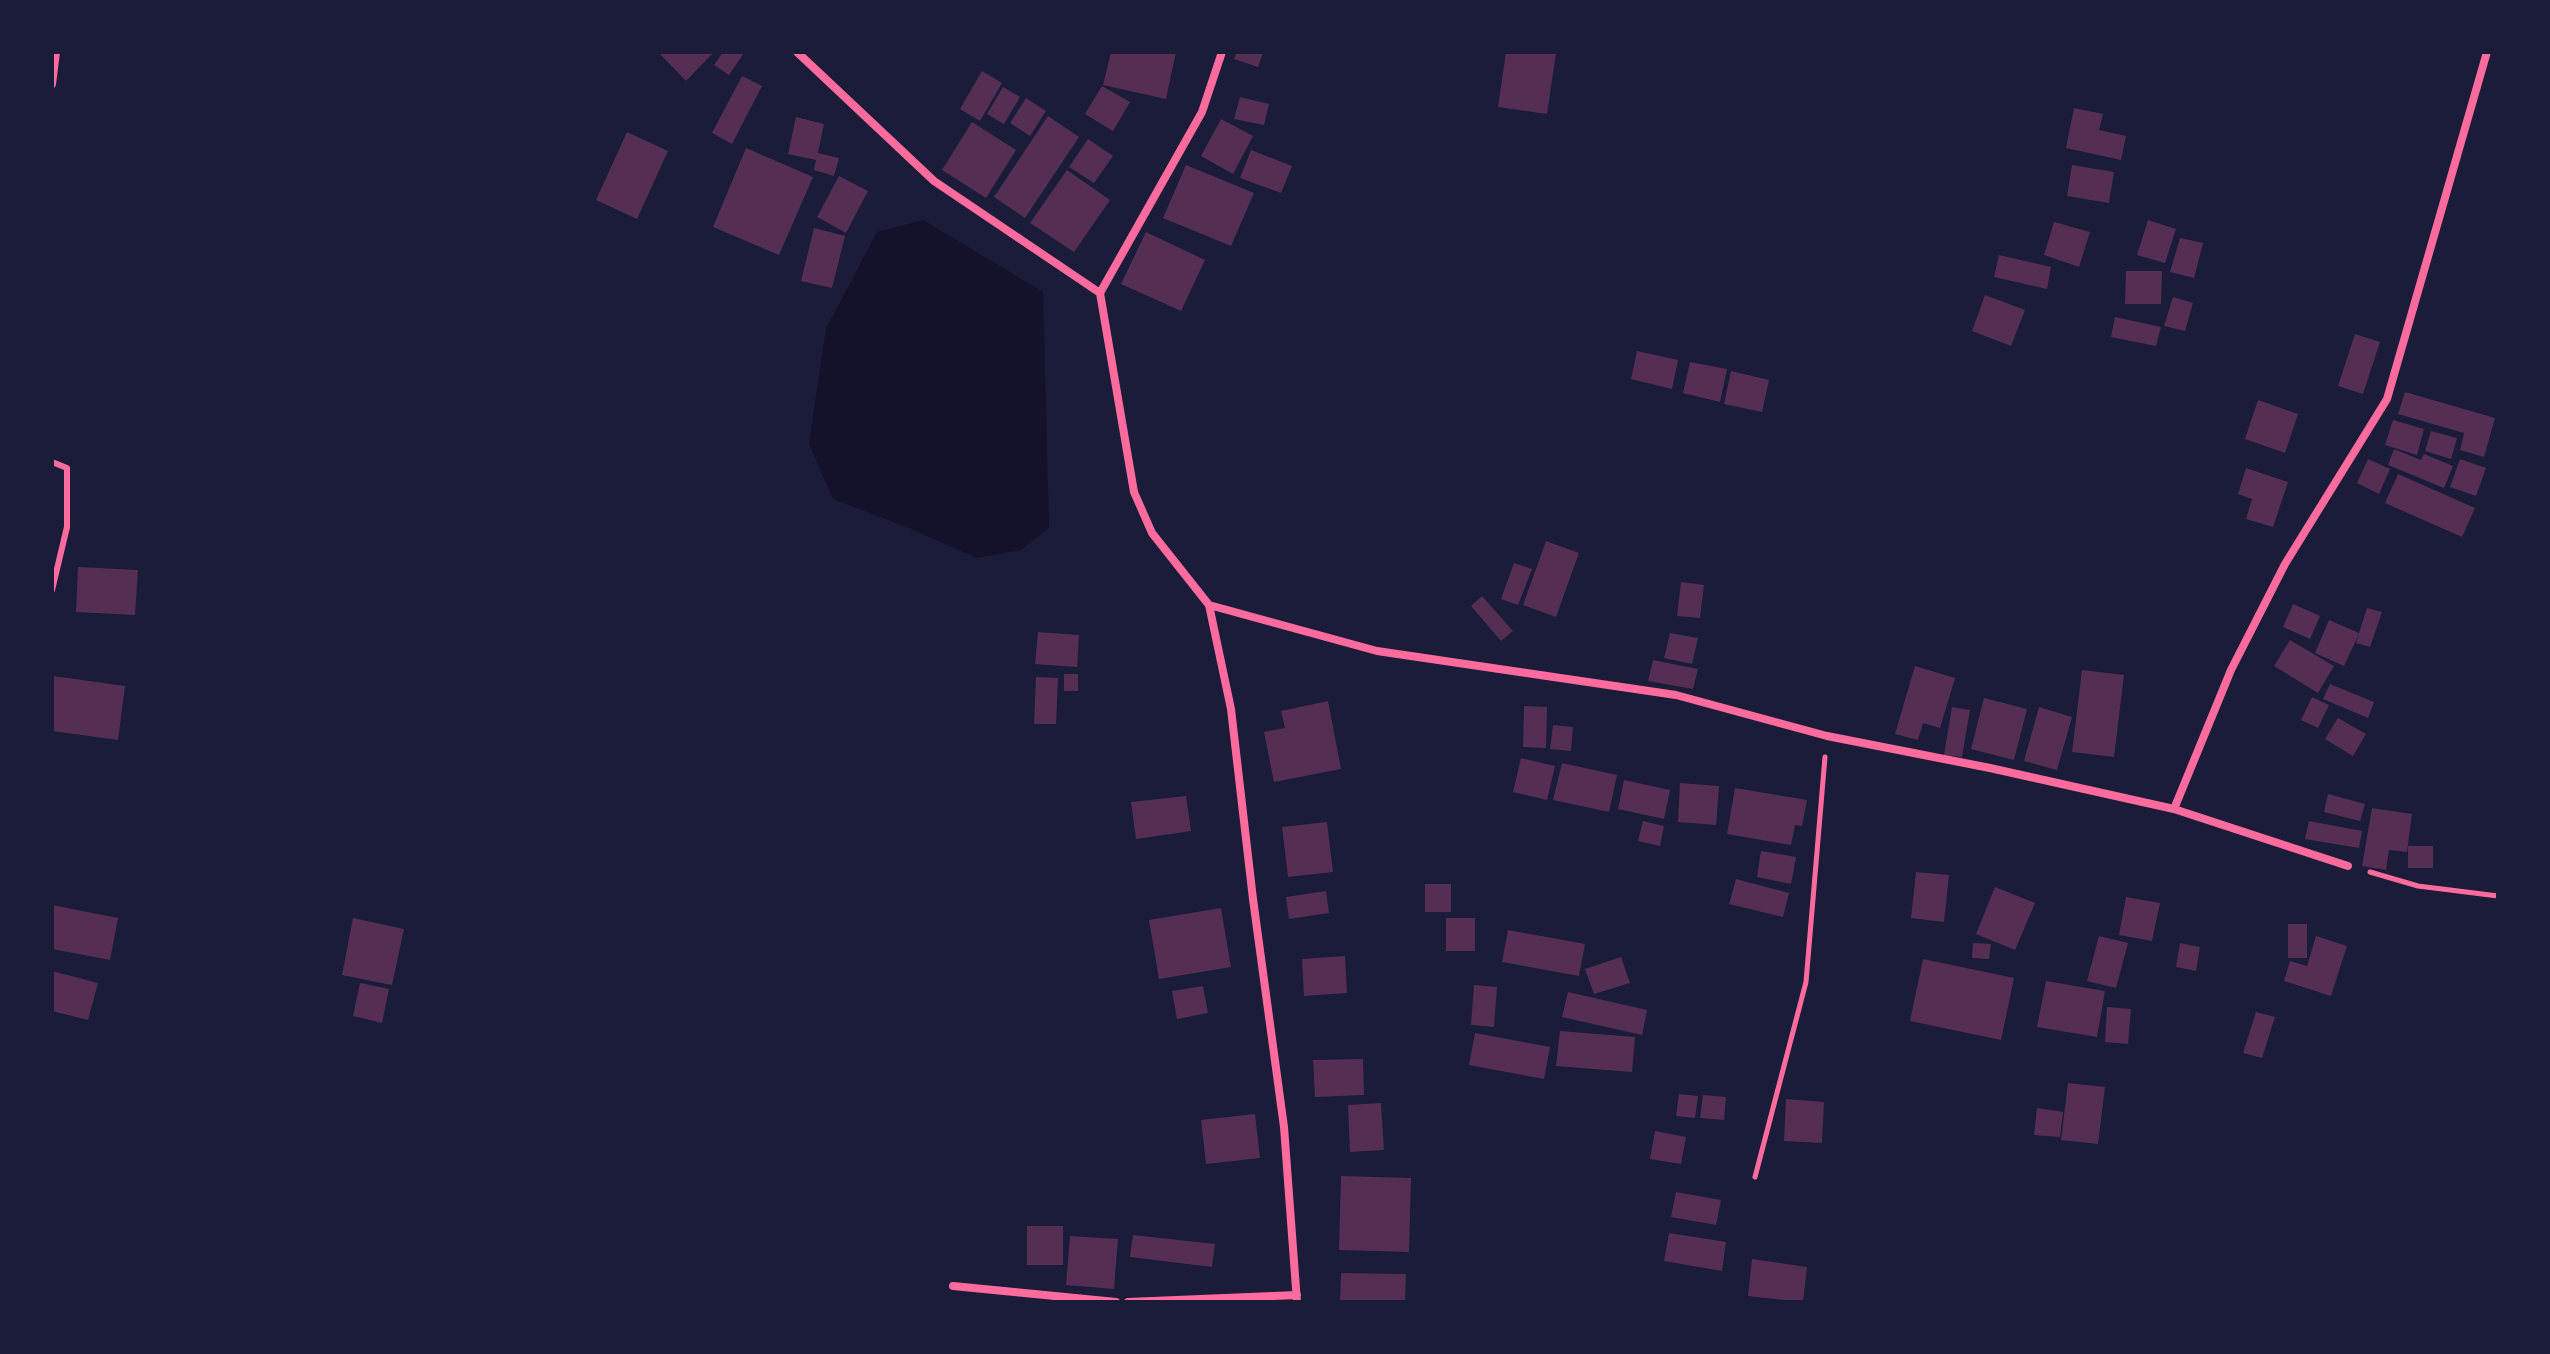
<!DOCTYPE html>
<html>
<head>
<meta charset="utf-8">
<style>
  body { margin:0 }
  #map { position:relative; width:2550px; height:1354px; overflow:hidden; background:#1b1b3a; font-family:"Public Sans",sans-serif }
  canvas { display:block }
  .frame { position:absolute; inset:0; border:54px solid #1b1b3a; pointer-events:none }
</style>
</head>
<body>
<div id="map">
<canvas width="2550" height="1354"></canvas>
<div class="frame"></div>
</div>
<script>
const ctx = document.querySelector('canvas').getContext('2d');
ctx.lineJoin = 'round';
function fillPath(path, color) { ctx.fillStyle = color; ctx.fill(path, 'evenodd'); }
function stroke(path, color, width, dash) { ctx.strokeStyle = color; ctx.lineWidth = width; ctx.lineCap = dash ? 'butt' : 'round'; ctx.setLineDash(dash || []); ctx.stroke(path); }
const water = new Path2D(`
  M923 220 1043 292 1049 528 1021 550 977 558 909 528 833 499 809 444 826 329 877 232Z`);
const building = new Path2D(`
  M660 52H714L686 81 659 53Z
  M723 52 744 53 729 75 714 65Z
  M1111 52H1176L1166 99 1103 85Z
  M1237 52H1263L1258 67 1234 59Z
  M1506 52 1556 53 1547 114 1498 107Z
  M982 71 1002 83 980 121 960 109Z
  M742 76 762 86 732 144 712 133Z
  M1102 86 1130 102 1113 131 1085 114Z
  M1003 87 1020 97 1004 124 987 114Z
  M1240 97 1269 104 1264 125 1234 119Z
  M1026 98 1046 111 1030 136 1010 123Z
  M2074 108 2103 114 2099 130 2126 136 2121 160 2066 148Z
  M1048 116 1079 137 1025 218 994 197Z
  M796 117 824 124 818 153 839 158 834 176 814 170 816 160 788 154Z
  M1221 119 1253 136 1233 174 1201 156Z
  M972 122 1016 150 986 198 942 170Z
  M627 132 668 151 637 219 596 200Z
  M1088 139 1113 156 1094 183 1069 167Z
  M746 148 813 177 779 255 713 227Z
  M1251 150 1292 166 1281 193 1240 178Z
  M1186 165 1254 193 1231 246 1163 218Z
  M2072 165 2114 172 2109 203 2067 196Z
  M1067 170 1110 200 1074 252 1030 223Z
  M839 176 868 191 846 233 817 217Z
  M2148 220 2176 229 2165 263 2137 255Z
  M2054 222 2090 232 2079 267 2044 255Z
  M814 228 845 236 832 288 801 281Z
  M1146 232 1205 260 1181 311 1121 284Z
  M2180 238 2203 243 2194 278 2170 272Z
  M1999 255 2051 267 2047 289 1994 277Z
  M2126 271H2162L2161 304H2125Z
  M1985 295 2025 310 2011 346 1972 331Z
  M2173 297 2193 303 2185 331 2164 326Z
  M2115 317 2161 327 2156 346 2111 337Z
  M2355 334 2380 342 2363 394 2338 386Z
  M1637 351 1678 360 1672 389 1631 379Z
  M1690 362 1727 369 1720 402 1683 393Z
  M1731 371 1769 380 1762 412 1724 404Z
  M2405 392 2495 418 2484 457 2460 450 2464 433 2398 414Z
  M2258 400 2298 414 2285 453 2245 439Z
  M2393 420 2424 429 2417 455 2385 445Z
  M2431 431 2457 438 2451 459 2425 451Z
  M2394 449 2421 460 2424 454 2453 466 2444 488 2388 465Z
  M2368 459 2390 469 2379 494 2357 483Z
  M2460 459 2486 468 2476 496 2450 487Z
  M2246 468 2288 482 2273 527 2246 519 2252 499 2238 494Z
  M2398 474 2475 508 2462 537 2385 503Z
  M1546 541 1579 553 1556 617 1523 605Z
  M1514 563 1532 569 1518 605 1501 599Z
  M78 567 138 570 135 615 76 612Z
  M1681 582 1704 585 1700 618 1677 616Z
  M1482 596 1513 631 1501 641 1471 606Z
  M2293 604 2320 616 2310 639 2283 627Z
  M2367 608 2382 612 2370 647 2356 643 2359 634 2344 666 2315 653 2329 620 2359 633Z
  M1038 632 1079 635 1077 667 1035 664Z
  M1670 633 1698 638 1692 664 1664 658Z
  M2290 640 2334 666 2318 693 2274 666Z
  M1653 660 1698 669 1693 689 1648 681Z
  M1915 666 1955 678 1940 728 1923 723 1918 740 1895 734Z
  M2082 670 2124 675 2114 757 2072 752Z
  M1064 674H1078V691H1064Z
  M53 676 125 686 118 740 52 731Z
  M1036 677 1058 678 1056 724H1034Z
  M2330 684 2374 702 2368 718 2323 699Z
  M2312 697 2329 705 2318 728 2301 720Z
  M1984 698 2027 709 2014 760 1971 749Z
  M1328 701 1341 769 1274 782 1264 732 1285 728 1281 711Z
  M1524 706 1547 707 1546 748 1523 747Z
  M1952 707 1970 710 1962 757 1944 755Z
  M2039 707 2072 717 2057 770 2024 761Z
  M2338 718 2366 734 2353 756 2325 739Z
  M1553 725 1573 727 1571 751 1550 749Z
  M1521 758 1555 766 1547 800 1513 792Z
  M1562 763 1617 775 1609 812 1553 800Z
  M1624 780 1670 790 1664 819 1618 809Z
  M1680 783 1719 786 1716 825 1678 822Z
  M1735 788 1807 800 1802 826 1795 825 1791 845 1727 834Z
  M2328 794 2365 804 2360 821 2324 812Z
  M1186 796 1191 831 1136 839 1131 802Z
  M2372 808 2412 814 2407 852 2389 850 2386 870 2362 866Z
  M1643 821 1664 826 1660 846 1638 841Z
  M2309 821 2362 831 2359 848 2305 839Z
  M1327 822 1333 872 1288 877 1282 827Z
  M2408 846H2433V868H2408Z
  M1761 851 1796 857 1791 884 1757 877Z
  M1916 872 1949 875 1944 922 1911 918Z
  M1736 879 1789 893 1783 917 1729 904Z
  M1425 884H1451V912H1425Z
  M1995 887 2035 903 2015 950 1976 934Z
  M1326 891 1329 913 1289 919 1286 897Z
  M2126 897 2160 903 2152 941 2119 935Z
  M52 905 118 918 110 960 52 949Z
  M1221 908 1231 967 1159 979 1149 920Z
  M353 918 404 929 392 985 342 975Z
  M1446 918H1475V951H1446Z
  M2288 924H2307V958H2288Z
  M1508 930 1585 944 1579 976 1502 962Z
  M2099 936 2128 943 2116 988 2087 981Z
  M2316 936 2347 946 2331 996 2284 981 2290 961 2307 966Z
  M1973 943 1991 944 1989 959 1972 958Z
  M2180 943 2200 947 2196 971 2176 967Z
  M1345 956 1347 993 1304 996 1302 959Z
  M1621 957 1630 983 1594 994 1585 969Z
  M1923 959 2014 978 2001 1040 1910 1021Z
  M52 971 98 983 88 1020 52 1011Z
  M2046 981 2105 991 2097 1037 2037 1027Z
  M360 983 389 989 382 1023 353 1016Z
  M1474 985 1497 987 1494 1027 1471 1025Z
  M1203 986 1208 1013 1177 1019 1172 991Z
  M1568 992 1647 1010 1642 1035 1562 1017Z
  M2107 1007 2131 1009 2128 1044 2105 1042Z
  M2256 1012 2275 1017 2262 1058 2243 1053Z
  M1560 1031 1635 1037 1632 1072 1556 1066Z
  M1475 1033 1550 1047 1544 1079 1469 1065Z
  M1363 1059 1364 1095 1315 1097 1313 1060Z
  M2068 1083 2105 1087 2098 1144 2061 1140Z
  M1679 1094 1698 1096 1695 1118 1676 1116Z
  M1703 1095 1726 1097 1724 1120 1700 1118Z
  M1786 1099 1824 1102 1822 1143 1784 1141Z
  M1381 1103 1384 1150 1350 1152 1348 1105Z
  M2037 1108 2063 1112 2060 1137 2034 1135Z
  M1255 1114 1260 1158 1206 1164 1201 1120Z
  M1655 1131 1686 1137 1681 1164 1650 1159Z
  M1341 1176 1411 1178 1409 1252 1339 1250Z
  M1676 1192 1721 1200 1716 1225 1671 1217Z
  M1027 1226H1063V1265H1027Z
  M1669 1233 1726 1242 1722 1271 1664 1261Z
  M1133 1235 1215 1244 1212 1267 1130 1257Z
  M1070 1236 1118 1239 1114 1289 1066 1285Z
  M1752 1259 1807 1267 1803 1302 1748 1296Z
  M1341 1273 1406 1274 1405 1302H1340Z`);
const path = new Path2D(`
  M2370 872 2418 886 2498 896
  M1755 1177 1806 982 1825 757`);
const service = new Path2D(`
  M52 462 67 468V527L52 590`);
const minor = new Path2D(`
  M797 52 934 181 1100 293 1134 492 1152 533 1209 605 1377 651 1676 695 1827 736 1990 768 2174 809 2348 866
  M52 84 56 52
  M1100 293 1202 112 1222 52
  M1209 605 1231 709 1253 899 1284 1127 1297 1302
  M2174 809 2231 670 2285 564 2387 399 2487 52
  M953 1286 1116 1302
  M1128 1302 1297 1295`);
fillPath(water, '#12122b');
fillPath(building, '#542f53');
stroke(path, '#ff6b9d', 5);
stroke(service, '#ff6b9d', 6);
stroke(minor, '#ff6b9d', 8);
</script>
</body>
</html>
